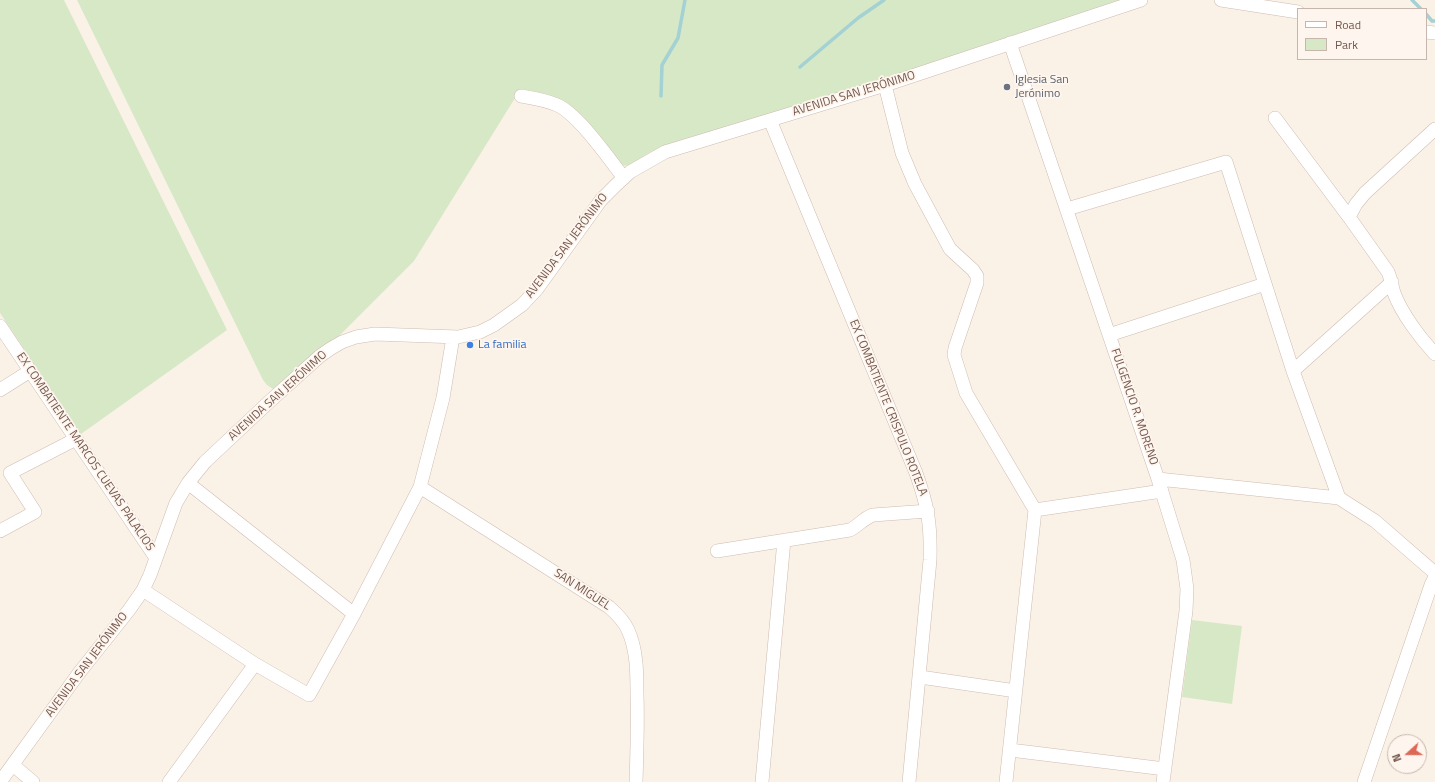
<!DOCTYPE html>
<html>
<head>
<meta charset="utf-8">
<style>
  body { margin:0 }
  #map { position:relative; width:1435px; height:782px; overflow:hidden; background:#fbf2e7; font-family:"Titillium Web",sans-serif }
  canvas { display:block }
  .legend { position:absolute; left:1297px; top:8px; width:130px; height:52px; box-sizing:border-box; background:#fef6ee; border:1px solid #c6b6ae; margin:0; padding:5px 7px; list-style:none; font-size:12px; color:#73574d }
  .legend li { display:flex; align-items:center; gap:8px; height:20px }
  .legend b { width:20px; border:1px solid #c6b6ae }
  .north { position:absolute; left:1387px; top:734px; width:40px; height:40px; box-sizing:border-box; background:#fef6ee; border:1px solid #c6b6ae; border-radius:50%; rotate:249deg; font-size:11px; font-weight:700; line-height:16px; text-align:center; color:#73574d }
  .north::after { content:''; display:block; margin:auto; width:14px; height:18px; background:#dc6856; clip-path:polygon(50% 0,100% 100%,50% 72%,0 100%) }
</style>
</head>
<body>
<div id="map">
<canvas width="1435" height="782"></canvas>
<ul class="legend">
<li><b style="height:5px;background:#fff"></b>Road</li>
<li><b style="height:11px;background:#d7e8c7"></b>Park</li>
</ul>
<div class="north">N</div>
</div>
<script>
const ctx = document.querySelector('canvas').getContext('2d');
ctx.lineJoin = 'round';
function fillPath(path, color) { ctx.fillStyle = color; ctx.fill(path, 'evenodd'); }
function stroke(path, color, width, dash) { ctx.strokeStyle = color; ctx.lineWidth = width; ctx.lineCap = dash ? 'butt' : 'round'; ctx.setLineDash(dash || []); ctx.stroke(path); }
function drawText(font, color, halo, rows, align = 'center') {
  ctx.font = font + ' "Titillium Web",sans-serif'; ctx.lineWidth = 3.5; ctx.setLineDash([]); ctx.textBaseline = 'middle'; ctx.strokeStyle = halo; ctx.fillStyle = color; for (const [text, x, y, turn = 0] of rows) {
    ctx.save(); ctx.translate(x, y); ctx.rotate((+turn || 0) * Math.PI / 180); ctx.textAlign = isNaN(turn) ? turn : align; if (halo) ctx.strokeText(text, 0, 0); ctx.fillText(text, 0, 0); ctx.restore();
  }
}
const green = new Path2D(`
  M0 0H64L227 330 81 434 0 313Z
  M77 0H1122L875 82 682 140 649 153 629 166 620 165 595 135 520 90 414 261 338 337 277 388 273 389 267 385 263 380Z
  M1192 620 1242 626 1232 704 1182 697Z`);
const stream = new Path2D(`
  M1412 0 1421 9
  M1426 14 1432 21H1435
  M800 67 858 18 884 0
  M661 96 662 65 678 38 685 0`);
const minor = new Path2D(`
  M1221 0 1298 12
  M1426 32 1435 33
  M1010 43 1158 479 1183 560 1187 589 1186 611 1163 782
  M885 85 902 153 915 184 950 249 973 270 977 276V283L955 348 954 355 966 393 1035 510 1006 782
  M521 96C533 98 546 100 557 105 578 114 609 159 624 178
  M1275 118 1349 217 1388 272C1391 279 1392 286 1394 293 1402 314 1420 338 1435 354
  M770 120 916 473C928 506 931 525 930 560L909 782
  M1067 209 1226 162 1293 371 1339 498
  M1349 217 1356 204 1365 193 1435 129
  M0 326 156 558
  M1109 335 1265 284
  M1293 371 1392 282
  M0 390 30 371
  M1158 479 1339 498 1375 521 1435 573
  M188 483 354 614
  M420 487 609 607C617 614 624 621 628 630 637 650 637 673 637 694 638 723 637 752 636 782
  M1035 510 1162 491
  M0 531 35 512 10 473 76 439
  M717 551 850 530C859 525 864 518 873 515L928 511
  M143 590 255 664 309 695 354 614 420 487 443 398 453 337
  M920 677 1016 691
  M1010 750 1165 769
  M13 765 33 782
  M0 782 79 673 129 610 143 590 150 575 176 503 188 483 205 462 270 401 320 356 330 349 342 342 356 337 375 334 458 337 480 332 494 325 522 305 537 289 583 225 601 200 616 185 630 172 665 152 885 85 1141 0
  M169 782 255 664
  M762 782 784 540
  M1364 782 1431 585 1435 577`);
const markers = [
  [1007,87,4,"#6b7280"],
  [470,345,4,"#3f7fe0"]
];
const worshipNames = [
  ["Iglesia San",1015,80],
  ["Jerónimo",1015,94]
];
const streetNames = [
  ["AVENIDA SAN JERÓNIMO",854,94,-17],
  ["AVENIDA SAN JERÓNIMO",567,246,-53],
  ["AVENIDA SAN JERÓNIMO",278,396,-42],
  ["FULGENCIO R. MORENO",1134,407,71],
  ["EX COMBATIENTE CRISPULO ROTELA",888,408,68],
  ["EX COMBATIENTE MARCOS CUEVAS PALACIOS",85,452,56],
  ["SAN MIGUEL",582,590,33],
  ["AVENIDA SAN JERÓNIMO",87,665,-53]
];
const shopNames = [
  ["La familia",478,345]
];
fillPath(green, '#d7e8c7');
stroke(stream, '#a4d1d4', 3.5);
stroke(minor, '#cebbb1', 14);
stroke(minor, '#fff', 13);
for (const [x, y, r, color] of markers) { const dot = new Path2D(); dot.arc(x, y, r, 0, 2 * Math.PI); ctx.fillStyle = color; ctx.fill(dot); stroke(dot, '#fef6ee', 1.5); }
drawText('12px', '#5b616d', '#fef6ee', worshipNames, 'left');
drawText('12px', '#73574d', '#fef6ee', streetNames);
drawText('12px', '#366cbe', '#fef6ee', shopNames, 'left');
</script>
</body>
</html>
